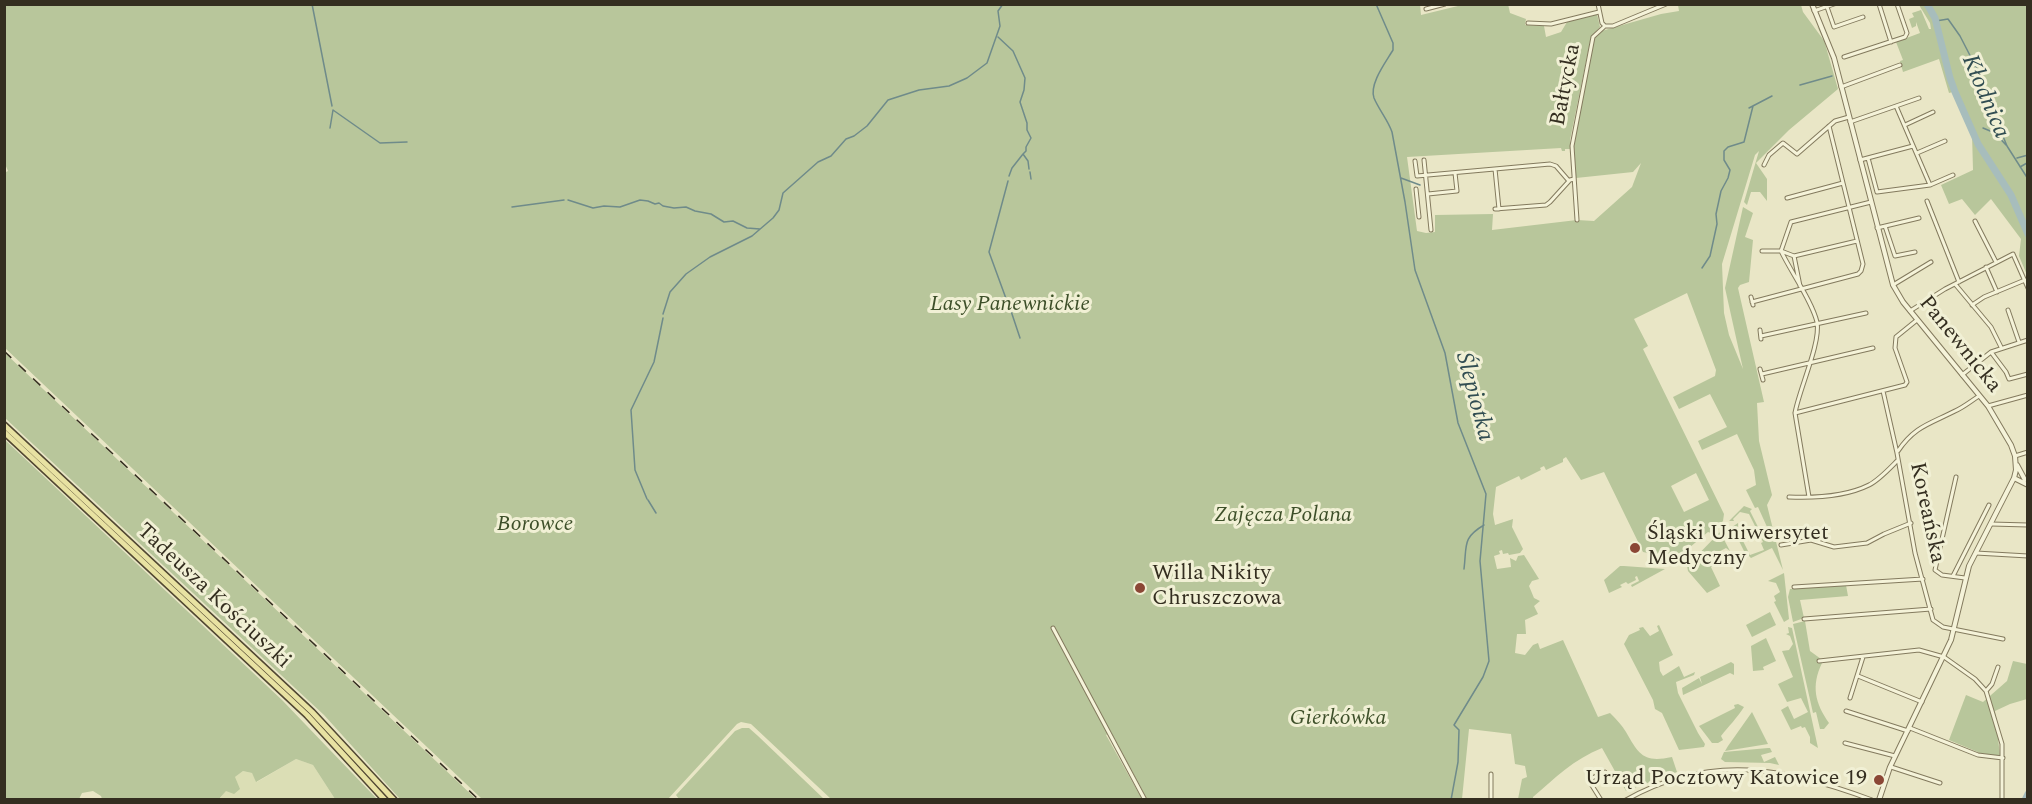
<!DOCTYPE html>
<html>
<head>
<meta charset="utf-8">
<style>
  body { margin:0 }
  #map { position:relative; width:2032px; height:804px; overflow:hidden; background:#e9e6c6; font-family:Spectral,serif }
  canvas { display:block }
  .frame { position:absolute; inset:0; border:6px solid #342e20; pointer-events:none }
</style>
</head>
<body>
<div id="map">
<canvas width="2032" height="804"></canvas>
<div class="frame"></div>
</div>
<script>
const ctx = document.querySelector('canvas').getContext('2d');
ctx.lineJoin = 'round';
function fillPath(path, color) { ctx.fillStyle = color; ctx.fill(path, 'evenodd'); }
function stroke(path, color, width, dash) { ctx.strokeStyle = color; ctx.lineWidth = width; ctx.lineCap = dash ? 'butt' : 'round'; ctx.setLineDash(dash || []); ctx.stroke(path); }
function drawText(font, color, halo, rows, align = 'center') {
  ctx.font = font + ' Spectral,serif'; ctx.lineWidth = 6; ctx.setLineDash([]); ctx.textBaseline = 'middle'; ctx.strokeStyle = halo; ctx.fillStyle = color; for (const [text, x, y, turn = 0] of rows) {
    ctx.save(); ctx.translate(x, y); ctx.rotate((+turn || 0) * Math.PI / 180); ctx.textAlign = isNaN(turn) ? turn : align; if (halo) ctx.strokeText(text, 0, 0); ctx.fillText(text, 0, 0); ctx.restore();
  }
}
const farmland = new Path2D(`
  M296 759 313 765 335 799 219 800 235 777 243 771 252 773 257 782Z`);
const green = new Path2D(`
  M5 4H1420L1421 15 1462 5 1508 4 1510 13 1526 19 1525 25 1544 26 1546 37 1561 32 1567 22 1597 14 1600 27 1591 37 1570 140V149H1565V151H1562L1561 148 1407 157 1417 231 1426 233 1435 232V215L1493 214 1492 230 1577 220 1594 221 1632 187 1641 163 1633 172 1576 178 1574 146 1594 38 1598 32 1661 14 1679 11 1678 5H1801L1803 12 1825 42 1817 26 1822 33 1838 89 1789 130 1756 163 1767 179V201L1760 192H1751L1747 205 1744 202 1759 151 1755 155 1722 264 1724 313 1729 335 1743 369 1725 288 1743 207 1753 213 1745 237 1753 240 1749 282 1740 285 1738 288 1764 402 1757 403 1759 441 1772 495 1767 505 1783 570 1772 548 1751 558 1744 551 1732 527 1738 523V531L1750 555 1764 550 1761 543 1763 542 1749 514 1740 512 1733 519 1734 521H1729L1744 506 1752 509 1750 511 1765 541H1769L1772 538 1758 507 1755 508 1746 490 1756 485 1754 470 1737 434 1702 450 1698 441 1727 427 1710 394 1679 409 1673 397 1715 376 1716 370 1687 293 1634 319 1648 346 1643 349 1724 514 1723 521 1711 533 1708 532 1683 553 1670 560 1657 555 1643 552 1604 472 1581 480 1566 457 1563 459V462L1546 470 1544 466 1540 468 1541 470 1521 480 1519 476 1496 487 1493 514 1495 525 1513 519 1512 527 1523 549 1520 553 1509 555 1508 553 1503 554 1502 550 1499 551 1500 554 1494 556 1497 569 1511 567 1510 558 1516 561 1518 556 1524 555 1539 579 1532 581 1529 586 1534 598 1540 601 1534 606 1538 614 1525 620 1526 634H1517L1515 653 1525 655 1533 645 1538 643 1540 649 1563 640 1598 717 1610 713C1616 719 1622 725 1626 732 1639 755 1644 763 1672 757L1677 772 1626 791 1602 748C1574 759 1555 778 1533 797V800L1518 799 1522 779 1527 777 1525 766 1515 764 1511 734 1469 729 1462 799H1147L1111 732 1106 735 1142 799H831L751 724 741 722 737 724 668 799H482L5 348 4 173 8 171 5 164ZM1696 473 1709 500 1684 512 1671 486Z
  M1919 5H1926L1934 17 1949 78 1954 91 1978 144 2010 195 2027 236V275L2019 256 2021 239 1991 199 1975 215 1962 199 1949 204 1941 185 1973 170 1972 134 1953 92 1949 93 1939 59 1903 72 1900 61 1903 60 1896 42 1920 33 1916 22V26L1912 28 1909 19 1914 17 1912 13 1921 10 1929 29H1931L1930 23Z
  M1928 5H2027V231L2012 195 1979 143 1956 91 1950 77 1936 19Z
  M5 353 476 799H400L324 715 5 418Z
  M5 440 282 700 377 799H335L313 765 296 759 256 782 252 773 243 771 235 777 240 789 234 794 226 791 219 799H102L101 796 93 791 82 793 79 799H5Z
  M1720 532 1730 551 1726 548 1709 557 1713 566 1711 567 1720 586 1707 593 1688 571 1687 566Z
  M1620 566H1624L1665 569 1632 587 1631 585 1639 581 1637 576 1635 577 1636 580 1628 584 1626 582 1620 585 1622 587 1609 593 1604 580Z
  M1784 573 1789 619 1784 622 1774 602 1776 601 1774 596 1780 592 1776 583 1768 581Z
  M1846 585 1848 596 1800 600 1804 618 1793 622 1788 597 1790 589Z
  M1770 612 1776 625 1752 637 1746 625Z
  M1805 621 1810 651 1821 659 1822 663C1811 686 1815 703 1829 723L1824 729H1820L1816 712 1813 713 1793 624Z
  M1659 625 1673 655 1659 662 1660 671 1663 676 1679 666 1684 677 1695 672 1694 675 1676 682 1678 693 1698 733 1705 744 1704 747 1679 750 1662 713 1655 709 1653 700 1624 644 1629 635 1640 630 1639 628 1643 627 1650 636 1659 631 1657 626Z
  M1788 627 1792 628 1818 748 1810 743V737L1805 727 1802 728 1801 726 1791 730 1781 710 1788 706 1794 719 1808 712 1801 698 1787 702 1778 684 1793 677 1782 651 1789 650 1793 644 1790 636 1786 634 1789 633Z
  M1766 638 1776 661 1763 667 1764 670 1753 671 1751 646Z
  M2013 661 2027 664V699L2010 704 1995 711 2000 756 1980 753 1949 740 1966 695 1983 702 2007 681Z
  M1731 662 1734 664V675L1730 673 1683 695 1682 688 1699 678 1702 684 1700 677Z
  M1738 704 1744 707C1737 718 1729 726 1721 736L1723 740 1718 743H1712L1699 726 1735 708 1734 705Z
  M1752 712 1768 744 1725 751 1728 746Z
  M742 728H749L758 736 824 799H679L676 795 735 731Z
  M1768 748H1770L1772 752 1761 755 1764 762 1775 757 1779 765 1770 763 1725 762 1721 759 1724 752Z`);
const stream = new Path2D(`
  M312 4 332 106
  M1376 4 1393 43V50C1386 62 1369 84 1374 98 1379 110 1388 120 1392 132L1405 202 1415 270 1445 353 1458 423 1486 494 1480 561 1489 661 1483 677 1454 725 1459 730 1458 762 1451 800
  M1936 21 1948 19 1960 36 1977 69 1993 104 1998 124 2007 146 2028 179
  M998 37 1013 51 1025 78 1024 90 1020 102 1027 123V130L1031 138 1026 147V151L1023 154 1028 161 1029 169
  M1800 85 1832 76
  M1749 108 1772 96
  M330 128 333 110 380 143 407 142
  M1983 128 1995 133 2006 145
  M2017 158 2028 155
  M2020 167 2027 163
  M1030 172 1031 179
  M1009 176 1012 168 1023 154
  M1401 178 1420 185
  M568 200 593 208 604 206 620 207 640 200 648 201 655 204 659 203 663 206 674 208 686 207 695 211 711 214 724 222 733 221 747 228 760 229
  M512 207 564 200
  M1702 268 1710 256 1717 224 1716 214 1721 191 1728 178 1730 170 1724 160V151L1728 147 1744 142 1753 106
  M1008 304 989 252 1008 181
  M1010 308 1020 338
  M663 314 670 292 686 274 710 257 752 236 773 218 779 210 783 193 818 162 831 156 846 139 854 136 867 126 888 100 919 90 949 86 967 78 987 63 1000 26 998 11 1003 4
  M647 499 635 470 631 410 654 362 663 318
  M648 500 656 513
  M1464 569C1467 545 1462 538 1484 525`);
const river = new Path2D(`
  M1927 4 1935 18 1950 78 1955 92 1978 144 2011 195 2028 234
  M2025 800 2028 794`);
const minor = new Path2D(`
  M1598 4 1602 23 1605 26
  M1879 4 1891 42
  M1827 7 1834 27 1863 17
  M1426 9 1445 4
  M1814 11 1834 4
  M1528 23 1551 24 1599 12
  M1844 57 1905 37 1907 33 1897 4
  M1841 87 1900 65
  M1896 106 1930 185 1953 175
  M1850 122 1919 98
  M1905 125 1933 112
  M1917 153 1945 141
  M1868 158 1877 192 1930 185
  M1424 160 1431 230
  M1860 160 1913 146
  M1415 161 1417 176 1550 164 1556 166 1569 181
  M1764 165 1769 155 1783 143 1797 154 1835 121 1849 117
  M1495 169 1499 209
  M1416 189 1419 217
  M1428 194 1457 191 1455 173
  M1787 198 1843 183
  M1927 201 1959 282
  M1495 209 1546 205 1550 202 1570 180 1574 179
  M1577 220 1572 146 1593 37 1605 26H1613L1666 4
  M1975 221 1996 262
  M1885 226 1895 256 1915 252
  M1877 228 1919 218
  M1762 251H1781L1794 256 1857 241
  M1781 251C1791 272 1812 301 1817 322 1821 343 1799 390 1795 413L1809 497
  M1781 251 1791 222 1871 202
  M1794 256 1800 286
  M1986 267 1997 292
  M1955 284 1991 327 2001 347
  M1893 285 1931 262
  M1751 297 1753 305
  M1752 302 1858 274 1861 271 1863 264 1829 126
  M1972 305 1984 297 2025 280
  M2008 310 2019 342
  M1910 311 1945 289 2013 254 2028 288
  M1760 330 1761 339
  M1761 336 1866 313
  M1991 352 2006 372 2009 379 2028 374
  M1760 369 1763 380
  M1762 374 1873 348
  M1962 375 1991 352 2028 340
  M1883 391 1897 453 1915 553 1933 620 1943 627 2003 639
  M1988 406 2028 395
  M1795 413 1905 385 1907 382 1895 348 1896 337 1917 320
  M1898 451C1915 426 1930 424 1955 411 1964 407 1971 401 1979 396
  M2015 456 2028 452
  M1956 477 1935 570 1942 575 1965 578
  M1789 497C1814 498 1845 497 1869 485 1879 480 1889 469 1898 460
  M1991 524 2028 525
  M1781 545 1811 540 1834 547 1867 543 1884 534 1911 523
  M1976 553 2028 556
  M1953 576 1989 505
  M1794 587 1923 579
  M1804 619 1931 609
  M1053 628 1145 800
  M1819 661 1919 650 1944 657 1975 679 1986 691 2002 744V800
  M1858 676 1922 702
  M1986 691 1992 684 1998 667
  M1850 698 1863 657
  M1846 711 1908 731
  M1910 728 1978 755 2003 758
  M1845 743 1895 756
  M1891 767 1940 783
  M1491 774V800
  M1601 800 1591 784 1590 779 1605 772
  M1626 800C1710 752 1787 768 1872 800`);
const tertiary = new Path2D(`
  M1812 4 1834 58 1893 285 1903 302 1988 406 2011 445 2015 456 2016 470 2014 478 1969 566 1951 640 1890 767 1879 800
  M2017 465 2025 480
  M2014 478 2028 485`);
const primary = new Path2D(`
  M4 425 312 712 394 800
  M4 432 307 715 385 800`);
const rail = new Path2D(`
  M4 351 479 800`);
const markers = [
  [1635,548,6,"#8b4735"],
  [1140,588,6,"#8b4735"],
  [1879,780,6,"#8b4735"]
];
const streetNames = [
  ["Bałtycka",1567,85,-79],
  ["Panewnicka",1959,345,51],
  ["Koreańska",1926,513,78],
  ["Tadeusza Kościuszki",213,597,43]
];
const parkNames = [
  ["Lasy Panewnickie",1010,306],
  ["Zajęcza Polana",1283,517],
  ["Borowce",535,526],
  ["Gierkówka",1338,720]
];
const poiNames = [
  ["Śląski Uniwersytet",1647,535],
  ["Medyczny",1647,560],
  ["Willa Nikity",1152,575],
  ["Chruszczowa",1152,600],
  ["Urząd Pocztowy Katowice 19",1867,780,"right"]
];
const waterNames = [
  ["Kłodnica",1984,97,67],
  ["Ślepiotka",1473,397,75]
];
fillPath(farmland, '#dbdeb5');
fillPath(green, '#b8c69b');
stroke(stream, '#6f8b8a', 1.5);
stroke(river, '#a7bdbc', 7);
stroke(minor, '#837a5e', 5);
stroke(tertiary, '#837a5e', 6);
stroke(primary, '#514732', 8);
stroke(minor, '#f5f3d9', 3);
stroke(tertiary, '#f5f3d9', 4);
stroke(primary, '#e8e2a2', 5);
stroke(rail, '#342e20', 1.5, [10, 10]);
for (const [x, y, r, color] of markers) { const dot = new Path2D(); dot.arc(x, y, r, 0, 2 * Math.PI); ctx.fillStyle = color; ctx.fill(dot); stroke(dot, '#f1f0d5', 2); }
drawText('22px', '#342e20', '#f1f0d5', streetNames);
drawText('italic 22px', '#3d4f29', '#f1f0d5', parkNames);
drawText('22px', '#342e20', '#f1f0d5', poiNames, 'left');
drawText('italic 24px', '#314d52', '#f1f0d5', waterNames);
</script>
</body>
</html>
